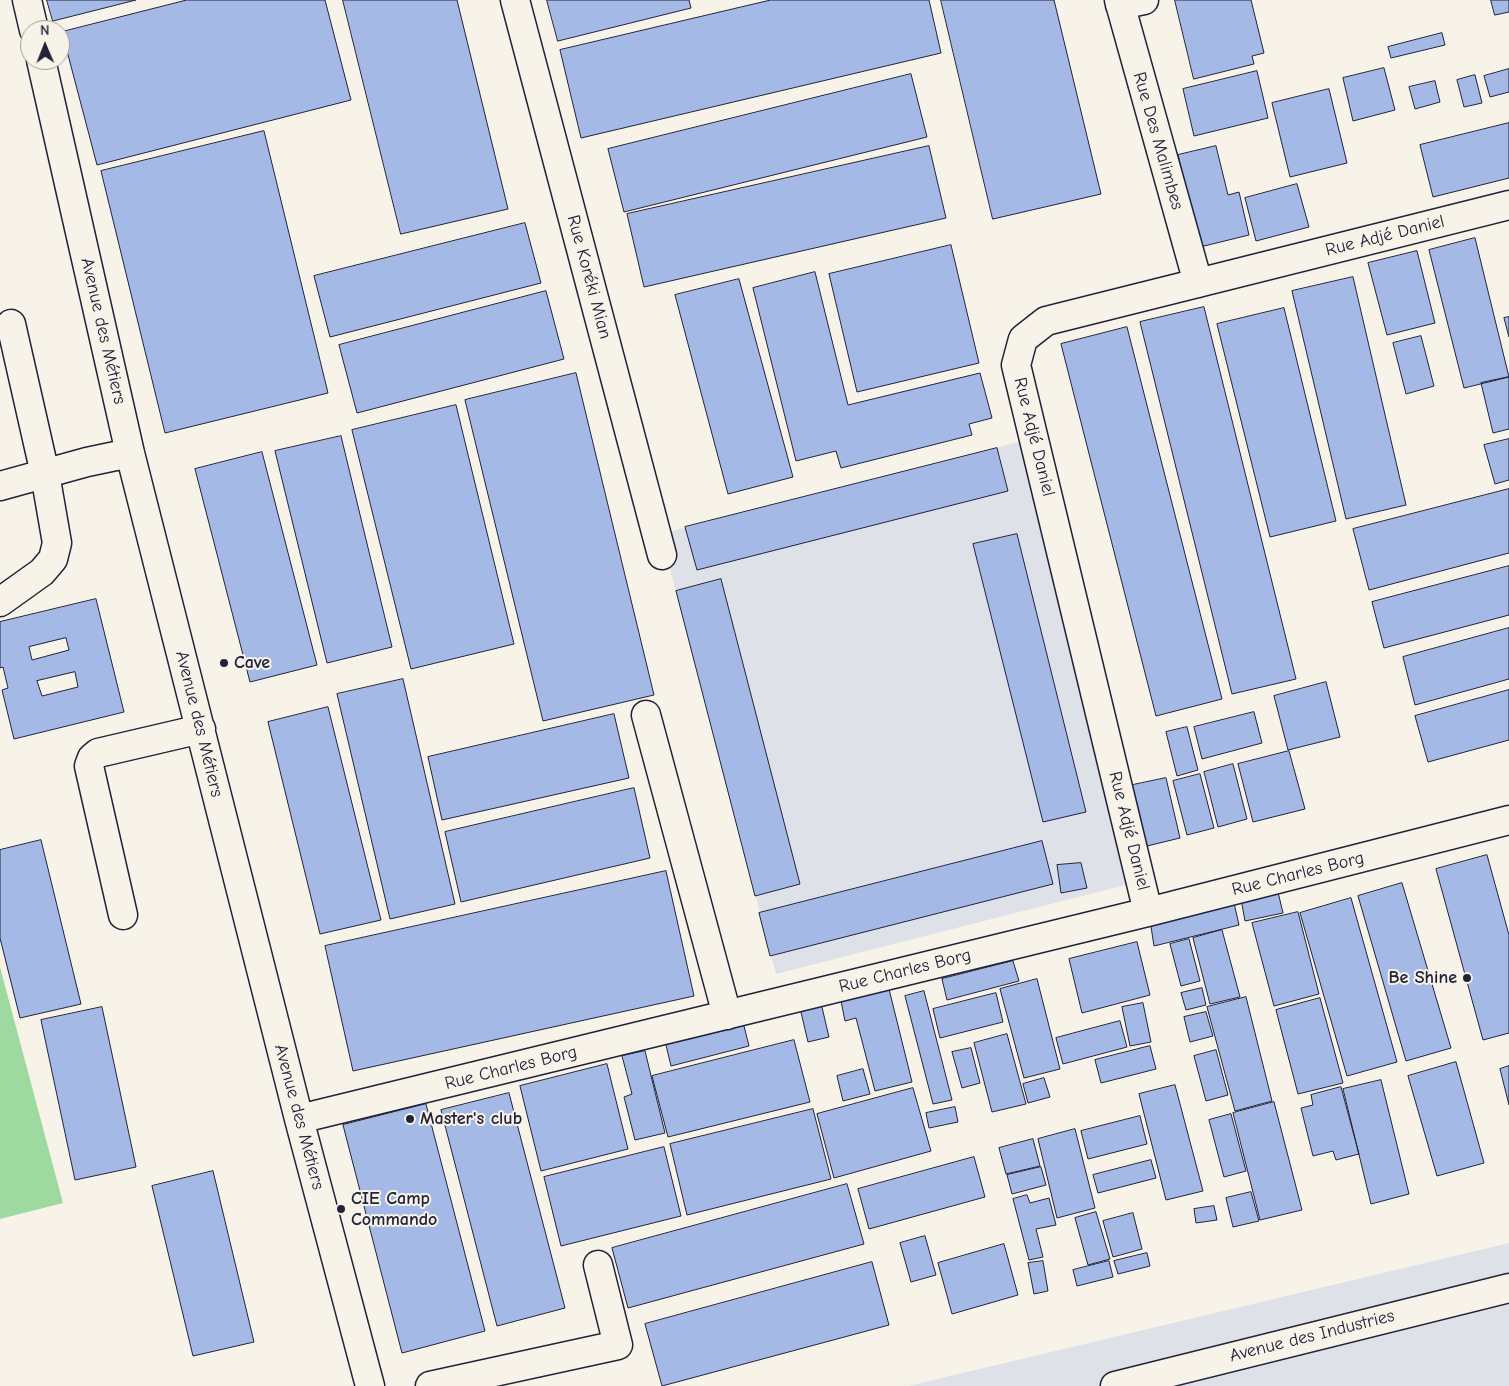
<!DOCTYPE html>
<html>
<head>
<meta charset="utf-8">
<style>
  body { margin:0 }
  #map { position:relative; width:1509px; height:1386px; overflow:hidden; background:#f7f3e8; font-family:"Comic Neue",sans-serif }
  canvas { display:block }
  .north { position:absolute; left:20px; top:20px; width:50px; height:50px; box-sizing:border-box; background:#f7f3e8; border:1px solid #a29fa3; border-radius:50%; rotate:359deg; font-size:14px; font-weight:700; line-height:20px; text-align:center; color:#22223b }
  .north::after { content:''; display:block; margin:auto; width:18px; height:22px; background:#22223b; clip-path:polygon(50% 0,100% 100%,50% 72%,0 100%) }
</style>
</head>
<body>
<div id="map">
<canvas width="1509" height="1386"></canvas>
<div class="north">N</div>
</div>
<script>
const ctx = document.querySelector('canvas').getContext('2d');
ctx.lineJoin = 'round';
function fillPath(path, color) { ctx.fillStyle = color; ctx.fill(path, 'evenodd'); }
function stroke(path, color, width, dash) { ctx.strokeStyle = color; ctx.lineWidth = width; ctx.lineCap = dash ? 'butt' : 'round'; ctx.setLineDash(dash || []); ctx.stroke(path); }
function drawText(font, color, halo, rows, align = 'center') {
  ctx.font = font + ' "Comic Neue",sans-serif'; ctx.lineWidth = 4; ctx.setLineDash([]); ctx.textBaseline = 'middle'; ctx.strokeStyle = halo; ctx.fillStyle = color; for (const [text, x, y, turn = 0] of rows) {
    ctx.save(); ctx.translate(x, y); ctx.rotate((+turn || 0) * Math.PI / 180); ctx.textAlign = isNaN(turn) ? turn : align; if (halo) ctx.strokeText(text, 0, 0); ctx.fillText(text, 0, 0); ctx.restore();
  }
}
const built = new Path2D(`
  M1022 441 1137 882 776 974 661 534Z
  M1509 1243V1386H908Z`);
const green = new Path2D(`
  M0 967 63 1203 0 1219Z`);
const building = new Path2D(`
  M47 0H136L53 21Z
  M187 0H325L351 100 97 165 62 32Z
  M343 0H457L508 209 401 234Z
  M547 0H689L691 8 558 41Z
  M771 0H929L941 53 581 138 560 50Z
  M941 0H1054L1101 194 993 219Z
  M1175 0H1251L1264 53 1252 56 1254 64 1194 79Z
  M1491 0H1509V12L1495 15Z
  M1442 33 1445 45 1391 58 1388 47Z
  M1384 68 1395 110 1353 121 1343 78Z
  M1509 69V92L1490 97 1484 76Z
  M1257 71 1268 118 1194 136 1183 89Z
  M911 74 927 137 624 212 608 149Z
  M1475 75 1482 103 1464 107 1457 80Z
  M1435 81 1440 102 1415 109 1409 87Z
  M1329 89 1347 163 1290 177 1272 103Z
  M1509 123V178L1433 197 1420 145Z
  M264 131 328 393 165 433 101 171Z
  M929 146 946 218 644 287 627 214Z
  M1216 146 1228 195 1239 192 1249 235 1200 247 1178 155Z
  M1297 184 1309 227 1256 241 1245 198Z
  M525 223 541 283 330 337 314 276Z
  M1475 238 1509 377 1464 388 1429 250Z
  M951 245 979 363 857 392 829 274Z
  M1417 251 1435 323 1387 335 1368 263Z
  M815 272 848 405 980 373 992 418 969 424 972 435 841 468 836 451 796 461 753 288Z
  M1353 277 1406 505 1346 519 1292 291Z
  M739 279 793 477 728 494 675 295Z
  M546 291 564 359 357 413 339 345Z
  M1204 307 1296 679 1232 694 1140 322Z
  M1284 308 1336 521 1270 537 1217 324Z
  M1509 317V337L1504 318Z
  M1127 327 1222 699 1156 716 1061 344Z
  M1421 336 1434 386 1406 394 1393 343Z
  M576 373 654 695 543 721 465 400Z
  M1509 377V429L1493 433 1481 383Z
  M456 405 514 644 411 669 352 430Z
  M341 436 392 647 327 663 275 451Z
  M1509 439V480L1495 484 1484 445Z
  M997 448 1008 491 697 570 685 527Z
  M262 452 317 665 250 682 195 469Z
  M1509 489V553L1369 590 1353 529Z
  M1017 534 1086 812 1043 822 973 544Z
  M1509 566V615L1384 648 1372 602Z
  M721 579 800 884 755 896 676 591Z
  M96 599 124 712 14 739 2 690 8 688 3 667 0 668V622ZM66 638 69 650 32 660 29 647ZM75 672 78 687 42 696 37 681Z
  M1509 628V679L1415 705 1403 657Z
  M403 679 455 904 390 919 337 694Z
  M1326 682 1340 737 1288 750 1274 696Z
  M1509 690V740L1428 762 1415 716Z
  M328 707 381 920 320 934 268 722Z
  M1254 712 1262 743 1202 759 1194 727Z
  M614 714 629 778 442 820 428 757Z
  M1187 727 1198 770 1177 776 1166 732Z
  M1289 751 1305 809 1253 822 1238 764Z
  M1233 764 1247 819 1218 827 1204 772Z
  M1200 774 1214 828 1187 835 1173 781Z
  M1166 778 1180 838 1143 847 1128 786Z
  M634 788 650 858 461 902 445 832Z
  M41 840 81 1004 20 1018 0 938V850Z
  M1042 841 1053 884 770 956 759 913Z
  M1487 855 1509 935V1033L1483 1040 1436 869Z
  M1081 863 1087 888 1061 893 1057 865Z
  M666 871 694 996 353 1071 325 946Z
  M1402 883 1451 1048 1406 1061 1358 896Z
  M1278 892 1283 913 1245 921 1241 899Z
  M1351 898 1397 1062 1347 1076 1300 913Z
  M1234 903 1239 925 1154 946 1150 920Z
  M1298 912 1319 994 1274 1006 1252 923Z
  M1222 930 1240 997 1210 1004 1193 938Z
  M1189 939 1200 981 1181 986 1170 944Z
  M1137 942 1150 995 1082 1013 1069 959Z
  M1013 961 1019 981 947 1000 942 979Z
  M1037 979 1060 1069 1024 1078 1000 989Z
  M1202 988 1206 1005 1186 1010 1181 993Z
  M889 989 912 1082 875 1091 856 1018 845 1021 841 1001Z
  M924 991 952 1100 933 1104 905 996Z
  M996 993 1003 1022 940 1038 933 1009Z
  M1246 997 1272 1101 1235 1111 1207 1007Z
  M1320 998 1343 1083 1298 1094 1276 1010Z
  M821 1003 829 1037 808 1042 800 1008Z
  M1143 1003 1151 1042 1130 1046 1122 1007Z
  M102 1007 136 1167 75 1180 41 1020Z
  M1206 1012 1213 1036 1190 1042 1184 1017Z
  M1120 1021 1127 1047 1063 1064 1056 1038Z
  M744 1026 749 1046 671 1066 666 1045Z
  M1007 1034 1026 1104 992 1112 974 1043Z
  M794 1040 810 1102 668 1137 652 1076Z
  M1150 1046 1156 1069 1101 1083 1095 1060Z
  M971 1048 980 1083 962 1088 952 1052Z
  M1216 1050 1228 1095 1206 1101 1194 1056Z
  M645 1051 665 1133 635 1140 624 1097 632 1094 622 1056Z
  M1456 1062 1484 1163 1437 1176 1408 1076Z
  M607 1064 628 1149 541 1171 520 1086Z
  M1509 1066V1105L1500 1069Z
  M863 1069 870 1094 843 1101 837 1076Z
  M1044 1078 1050 1097 1028 1103 1023 1084Z
  M1381 1080 1409 1194 1371 1204 1343 1089Z
  M1175 1085 1203 1191 1166 1200 1139 1094Z
  M1341 1087 1359 1154 1336 1160 1333 1151 1313 1156 1301 1108 1313 1105 1311 1095Z
  M913 1088 931 1151 834 1178 817 1114Z
  M509 1093 565 1308 497 1326 441 1110Z
  M1274 1102 1302 1210 1260 1220 1233 1113Z
  M426 1104 485 1331 402 1353 343 1125Z
  M955 1107 958 1122 929 1128 926 1113Z
  M813 1109 831 1179 687 1215 670 1144Z
  M1231 1114 1246 1171 1224 1177 1209 1120Z
  M1140 1116 1147 1144 1088 1159 1081 1131Z
  M1075 1129 1095 1208 1057 1218 1038 1139Z
  M1033 1139 1040 1166 1006 1174 999 1148Z
  M664 1147 681 1216 561 1246 544 1177Z
  M974 1157 985 1197 869 1229 858 1189Z
  M1151 1160 1156 1178 1098 1193 1093 1175Z
  M1041 1167 1046 1185 1012 1194 1007 1175Z
  M213 1171 254 1342 193 1356 152 1186Z
  M847 1184 864 1244 628 1308 612 1248Z
  M1251 1192 1259 1221 1233 1227 1226 1198Z
  M1027 1195 1030 1203 1049 1198 1056 1225 1036 1229 1043 1257 1029 1260 1013 1199Z
  M1214 1206 1217 1220 1196 1223 1194 1209Z
  M1096 1212 1110 1259 1088 1265 1075 1218Z
  M1133 1213 1142 1249 1113 1257 1103 1221Z
  M925 1236 936 1275 911 1282 900 1243Z
  M1004 1244 1018 1295 952 1314 938 1263Z
  M1147 1253 1150 1266 1118 1274 1114 1261Z
  M1043 1261 1048 1291 1034 1294 1028 1263Z
  M1109 1261 1113 1277 1077 1286 1073 1270Z
  M872 1262 889 1325 662 1386 645 1324Z`);
const minor = new Path2D(`
  M27 0 34 30
  M515 0 662 555
  M1119 0 1198 283
  M1120 5 1144 0
  M41 60 130 453 299 1119 370 1386
  M0 486 87 462 130 453
  M0 602 42 572 53 559 57 543 45 474 11 324
  M646 715 727 1015
  M1148 912 1016 365 1023 339 1046 321 1509 205
  M123 915 89 766 92 758 98 753 201 729
  M299 1119 1148 912 1509 820
  M430 1386 618 1345 598 1265
  M1115 1386 1509 1288`);
const markers = [
  [224,663,5,"#22223b"],
  [1467,978,5,"#22223b"],
  [410,1119,5,"#22223b"],
  [341,1209,5,"#22223b"]
];
const streetNames = [
  ["Rue Des Malimbes",1158,141,74],
  ["Rue Adjé Daniel",1385,236,-14],
  ["Rue Koréki Mian",589,277,75],
  ["Avenue des Métiers",103,331,77],
  ["Rue Adjé Daniel",1034,437,76],
  ["Avenue des Métiers",199,724,76],
  ["Rue Adjé Daniel",1129,831,76],
  ["Rue Charles Borg",1298,874,-14],
  ["Rue Charles Borg",905,971,-14],
  ["Rue Charles Borg",511,1068,-14],
  ["Avenue des Métiers",299,1117,75],
  ["Avenue des Industries",1312,1336,-14]
];
const poiNames = [
  ["Cave",234,663],
  ["Be Shine",1457,978,"right"],
  ["Master's club",420,1119],
  ["CIE Camp",351,1199],
  ["Commando",351,1220]
];
fillPath(built, '#dee2e8');
fillPath(green, '#9edaa0');
fillPath(building, '#a5b9e7');
stroke(building, '#22223b', 1);
stroke(minor, '#22223b', 31);
stroke(minor, '#f7f3e8', 28);
for (const [x, y, r, color] of markers) { const dot = new Path2D(); dot.arc(x, y, r, 0, 2 * Math.PI); ctx.fillStyle = color; ctx.fill(dot); stroke(dot, '#f7f3e8', 2); }
drawText('18px', '#22223b', '#f7f3e8', streetNames);
drawText('bold 18px', '#22223b', '#f7f3e8', poiNames, 'left');
</script>
</body>
</html>
